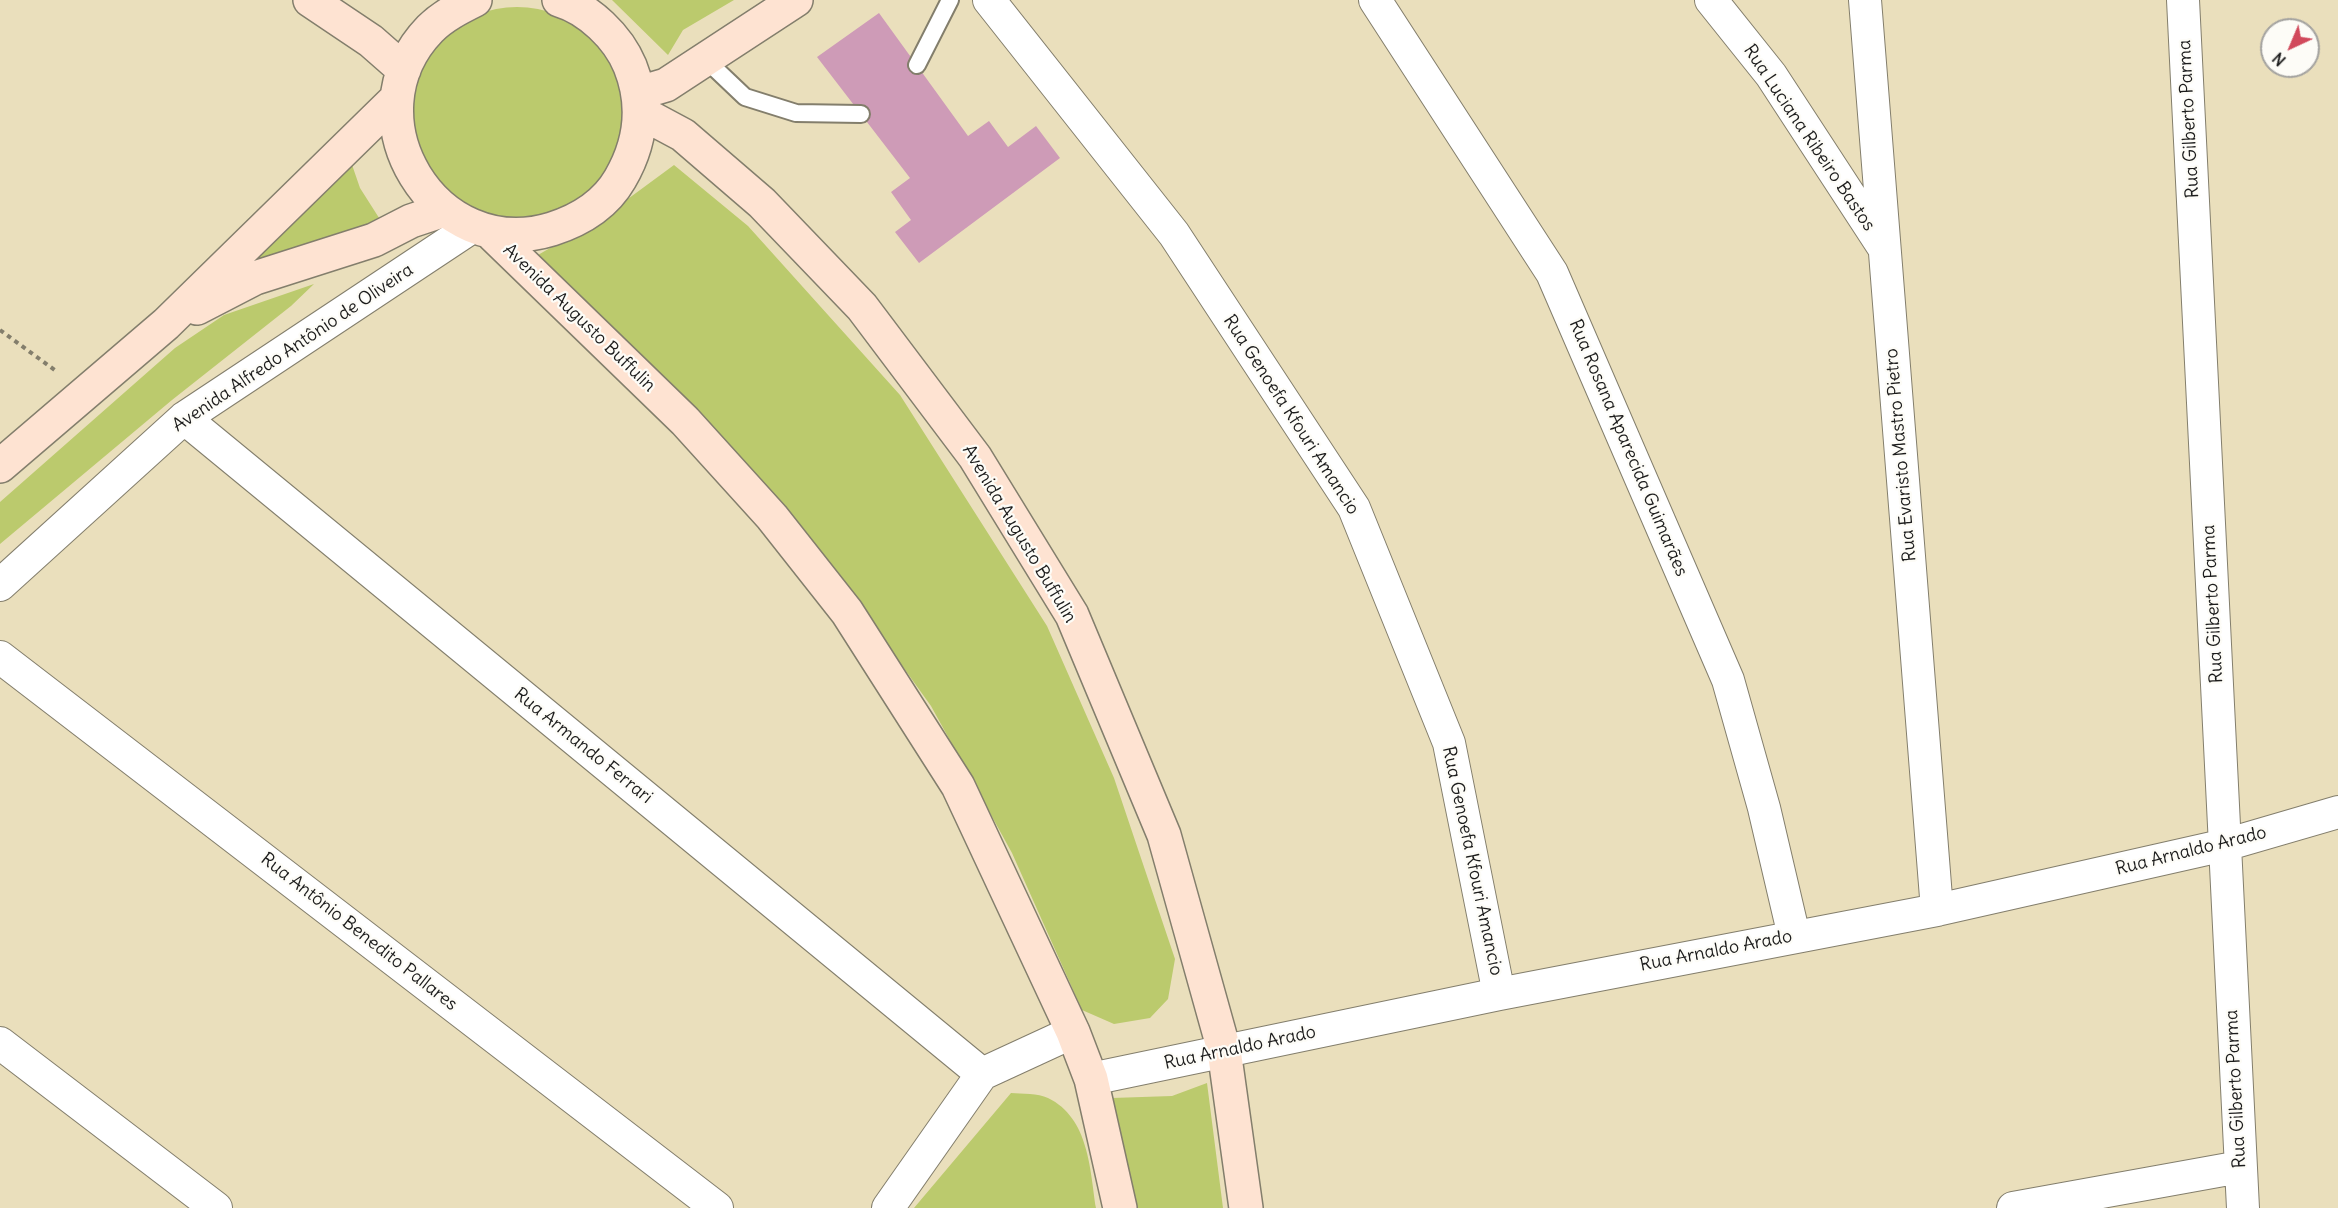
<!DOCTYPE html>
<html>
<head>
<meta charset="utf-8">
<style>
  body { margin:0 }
  #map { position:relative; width:2338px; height:1208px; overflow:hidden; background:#eadfbc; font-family:Delius,sans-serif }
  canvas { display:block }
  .north { position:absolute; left:2260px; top:18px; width:60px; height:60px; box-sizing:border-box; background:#fdfcf7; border:2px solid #a3a29f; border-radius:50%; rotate:224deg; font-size:16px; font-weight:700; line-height:24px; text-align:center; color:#1c1c1c }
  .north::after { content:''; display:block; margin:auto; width:21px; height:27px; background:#d1495b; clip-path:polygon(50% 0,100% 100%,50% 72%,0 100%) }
</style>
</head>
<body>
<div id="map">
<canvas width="2338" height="1208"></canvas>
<div class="north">N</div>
</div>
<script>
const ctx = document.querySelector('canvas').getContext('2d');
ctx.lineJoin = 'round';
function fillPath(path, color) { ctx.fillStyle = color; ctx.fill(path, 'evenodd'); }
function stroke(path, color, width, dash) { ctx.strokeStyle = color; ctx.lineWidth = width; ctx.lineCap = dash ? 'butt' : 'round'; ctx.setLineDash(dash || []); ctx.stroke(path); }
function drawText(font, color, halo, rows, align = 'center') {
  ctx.font = font + ' Delius,sans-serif'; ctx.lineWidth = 4.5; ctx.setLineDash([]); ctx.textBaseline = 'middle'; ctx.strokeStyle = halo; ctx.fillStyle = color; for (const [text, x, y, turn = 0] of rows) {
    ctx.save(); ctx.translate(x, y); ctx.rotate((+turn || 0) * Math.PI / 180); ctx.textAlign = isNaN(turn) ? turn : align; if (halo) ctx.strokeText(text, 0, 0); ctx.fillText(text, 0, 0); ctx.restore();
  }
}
const green = new Path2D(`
  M612 0H734L683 30 668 55Z
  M410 114a107 107 0 1 1 214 0a107 107 0 1 1-214 0Z
  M350 159 360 188 381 221 241 266Z
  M674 165 748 226 900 395 1047 626 1114 778 1175 959 1168 999 1150 1018 1114 1024 1082 1010 1012 853 931 706 804 529 680 400 531 259 602 218Z
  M314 284 291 306 172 400 0 544V502L175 348 224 315Z
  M1207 1083 1223 1208H1135L1112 1098 1172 1096Z
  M1011 1093C1022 1094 1038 1093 1048 1098 1089 1118 1090 1169 1096 1208H914Z`);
const building = new Path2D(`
  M879 13 968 136 989 121 1008 147 1036 126 1060 158 919 263 895 232 911 220 891 192 910 178 817 57Z`);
const path = new Path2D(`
  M0 330 56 371`);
const lane = new Path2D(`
  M705 59 745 97 796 113 861 114
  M917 65 950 0`);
const street = new Path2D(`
  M989 0 1174 234 1354 508 1449 743 1499 994
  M1375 0 1552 273 1728 680 1764 808 1794 936
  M1711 0 1771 75 1882 245
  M1865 0 1937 910
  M2183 0 2243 1208
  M184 418 982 1074
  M0 585 184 418 472 227
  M0 657 717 1208
  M0 1043 216 1208
  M1091 1079 1499 994 1937 910 2225 845 2338 812
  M888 1208 982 1074 1073 1032
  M2013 1208 2240 1167`);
const secondary = new Path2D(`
  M310 0 371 41 404 70
  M475 0C459 8 443 16 430 29 345 117 435 265 552 229 580 220 605 205 620 179 641 143 646 106 630 66 618 37 589 9 559 0
  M639 93 666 85 796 0
  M640 112 683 135 762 203 862 307 975 457 1072 615 1164 835 1224 1050 1246 1208
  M490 232 685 421 772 517 847 612 958 786 1073 1032 1091 1079 1120 1208
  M197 308 255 278 374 240 411 221 444 210
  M0 466 166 324 397 98`);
const streetNames = [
  ["Rua Gilberto Parma",2189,119,-93],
  ["Rua Luciana Ribeiro Bastos",1809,138,56],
  ["Avenida Augusto Buffulin",579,318,44],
  ["Avenida Alfredo Antônio de Oliveira",293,348,-34],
  ["Rua Genoefa Kfouri Amancio",1291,415,57],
  ["Rua Rosana Aparecida Guimarães",1628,448,67],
  ["Rua Evaristo Mastro Pietro",1901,455,-95],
  ["Avenida Augusto Buffulin",1019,534,59],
  ["Rua Gilberto Parma",2213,604,-93],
  ["Rua Armando Ferrari",583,746,39],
  ["Rua Arnaldo Arado",2191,851,-14],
  ["Rua Genoefa Kfouri Amancio",1472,861,78],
  ["Rua Antônio Benedito Pallares",359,932,38],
  ["Rua Arnaldo Arado",1716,951,-11],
  ["Rua Arnaldo Arado",1240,1048,-12],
  ["Rua Gilberto Parma",2236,1089,-93]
];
fillPath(green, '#bbca6d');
fillPath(building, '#ce9bb7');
stroke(lane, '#837e6c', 20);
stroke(street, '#837e6c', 34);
stroke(secondary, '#837e6c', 36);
stroke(path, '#837e6c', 4, [4.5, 4.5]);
stroke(lane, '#fff', 16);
stroke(street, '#fff', 32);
stroke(secondary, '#fee3d2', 33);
drawText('18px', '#1c1c1c', '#fdfcf7', streetNames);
</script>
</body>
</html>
